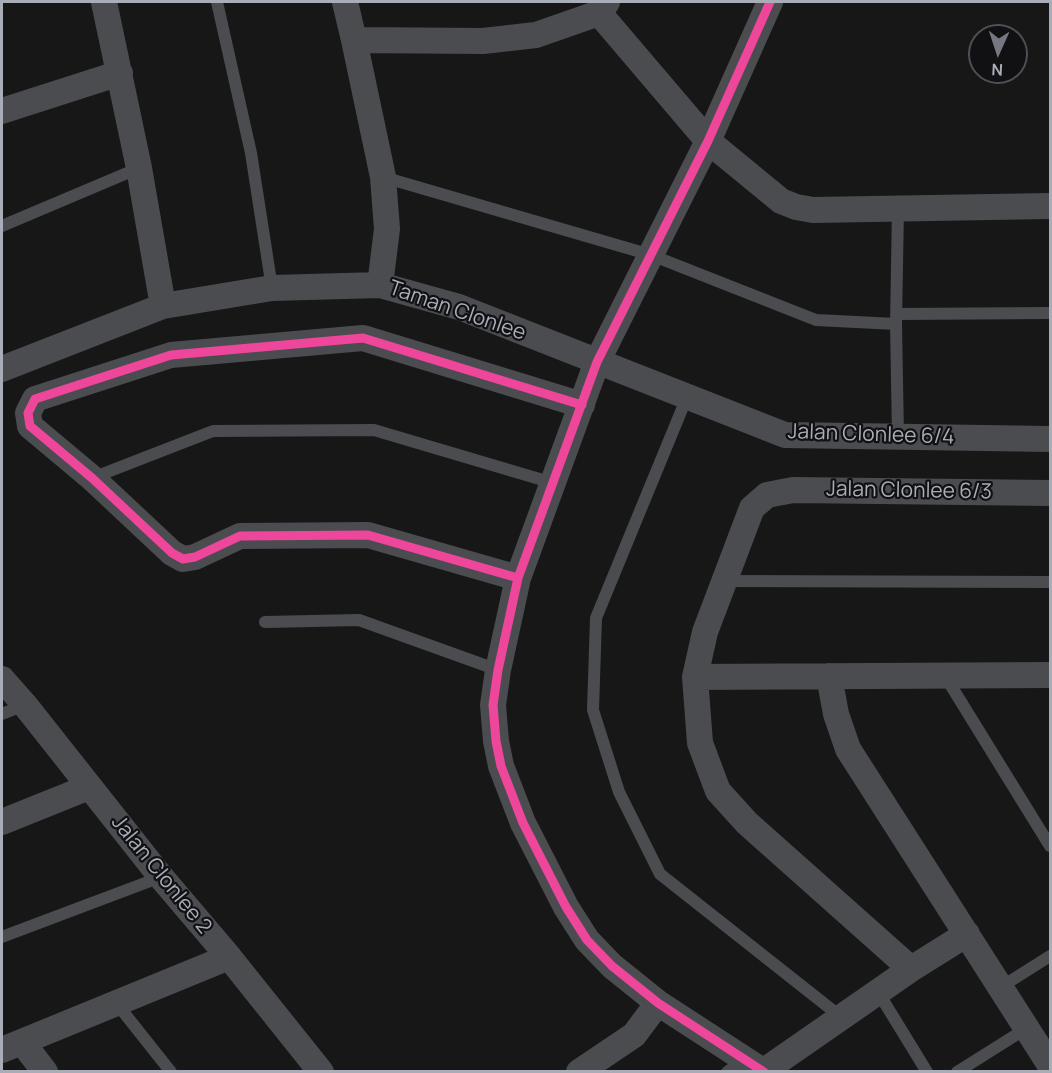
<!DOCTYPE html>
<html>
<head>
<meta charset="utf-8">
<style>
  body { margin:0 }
  #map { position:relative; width:1052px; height:1073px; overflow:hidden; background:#171717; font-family:Manrope,sans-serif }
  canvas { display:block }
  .frame { position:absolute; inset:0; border:3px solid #a8adb8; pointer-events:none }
  .north { position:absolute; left:968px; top:24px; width:60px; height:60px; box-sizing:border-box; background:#111113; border:2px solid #4d4f55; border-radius:50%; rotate:183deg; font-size:16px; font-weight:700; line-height:24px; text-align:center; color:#a8adb8 }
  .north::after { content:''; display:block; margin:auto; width:21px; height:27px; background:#757880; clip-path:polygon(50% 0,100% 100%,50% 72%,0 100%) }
</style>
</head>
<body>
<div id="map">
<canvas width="1052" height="1073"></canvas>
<div class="frame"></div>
<div class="north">N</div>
</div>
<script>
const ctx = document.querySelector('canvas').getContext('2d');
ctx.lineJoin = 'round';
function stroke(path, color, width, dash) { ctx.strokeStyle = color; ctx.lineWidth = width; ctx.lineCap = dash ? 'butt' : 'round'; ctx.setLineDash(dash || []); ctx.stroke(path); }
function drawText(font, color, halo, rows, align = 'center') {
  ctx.font = font + ' Manrope,sans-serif'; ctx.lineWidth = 4.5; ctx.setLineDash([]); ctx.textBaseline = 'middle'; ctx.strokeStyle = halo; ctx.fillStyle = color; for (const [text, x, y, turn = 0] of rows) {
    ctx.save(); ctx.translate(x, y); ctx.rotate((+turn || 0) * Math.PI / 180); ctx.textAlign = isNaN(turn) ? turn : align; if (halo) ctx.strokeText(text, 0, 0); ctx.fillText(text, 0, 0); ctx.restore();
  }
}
const lane = new Path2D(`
  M217 2 251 153 272 288
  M383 177 651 255 816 320 896 324
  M898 208 896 324 898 436
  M2 226 139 168
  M897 314 1050 313
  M687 397 596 618 593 710 619 792 660 874 841 1017
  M92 478 213 431 374 430 553 483
  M723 581 1050 582
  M265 622 359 620 498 670
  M945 676 1050 846
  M2 714 25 705
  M2 937 161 877
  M1001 987 1050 956
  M878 992 927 1072
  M117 1004 171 1072
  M727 1072 745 1059
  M957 1072 1027 1028`);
const street = new Path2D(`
  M104 2 139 168 163 306
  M345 2 354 40
  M599 13 708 141 781 201 796 207 813 210 1050 206
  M2 111 120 73
  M380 285 387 229 383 177 354 40 483 41 536 35 599 13 607 2
  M2 369 163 306 272 288 380 285 459 307 785 435 1050 439
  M1050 493 793 490 767 495 752 508 705 632 695 677 1050 675
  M518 578 368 535 240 536 195 557 183 559 172 553 92 478 30 426 28 413 35 399 171 355 363 338 582 405
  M829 676 836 714 848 749 1050 1065
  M695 677 700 743 718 791 747 823 911 969 967 934
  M2 679 25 705 161 877 229 957 321 1072
  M2 822 89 787
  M22 1042 45 1072
  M2 1050 229 957
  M764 1071 911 969
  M579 1072 634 1035 658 1003
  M764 1072 658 1003 612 966 587 940 566 907 523 823 501 766 496 741 493 705 498 670 518 578 597 362 708 141 770 2`);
const cycleway = new Path2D(`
  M518 578 368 535 240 536 195 557 183 559 172 553 92 478 30 426 28 413 35 399 171 355 363 338 582 405
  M764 1072 658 1003 612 966 587 940 566 907 523 823 501 766 496 741 493 705 498 670 518 578 597 362 708 141 770 2`);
const streetNames = [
  ["Taman Clonlee",457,311,19],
  ["Jalan Clonlee 6/4",871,435,2],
  ["Jalan Clonlee 6/3",909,491,1],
  ["Jalan Clonlee 2",161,875,51]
];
stroke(lane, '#4b4c50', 12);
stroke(street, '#4b4c50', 26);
stroke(cycleway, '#ed469a', 9);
drawText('21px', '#a8adb8', '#111113', streetNames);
</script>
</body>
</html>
